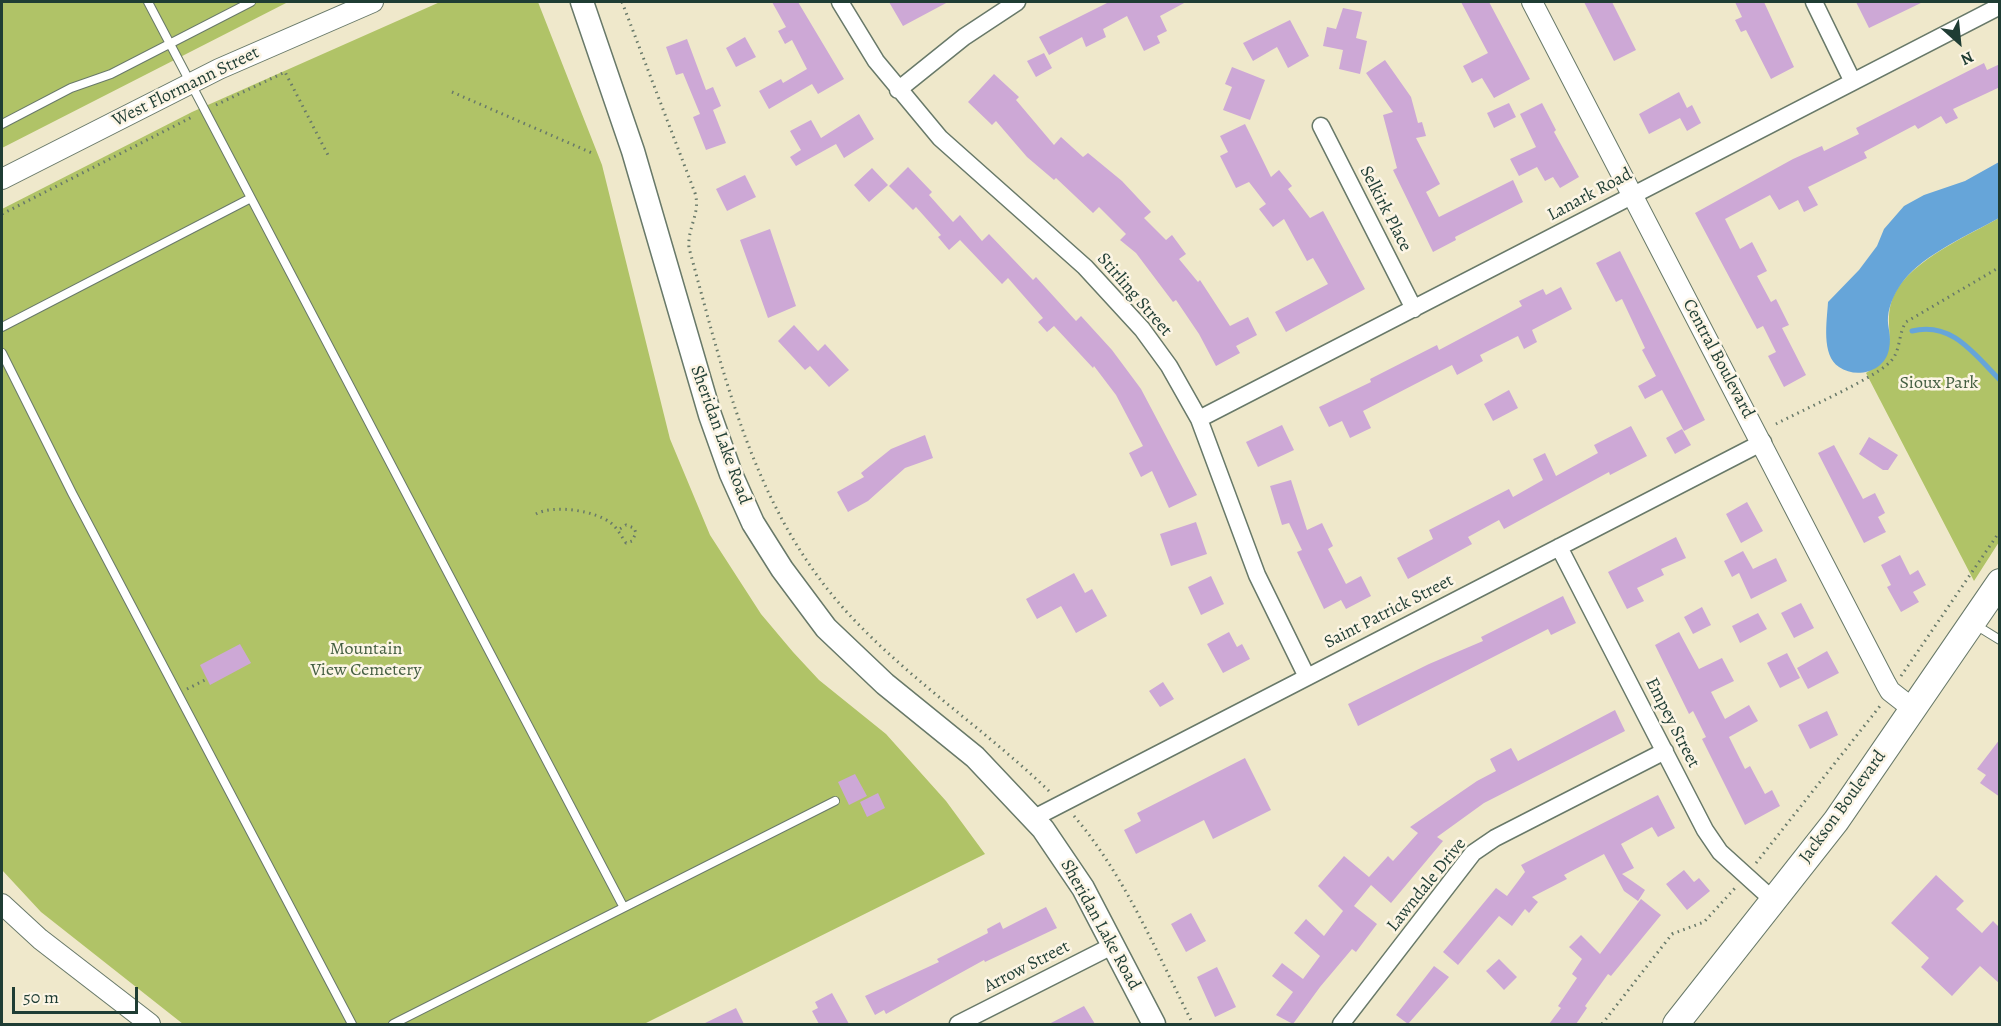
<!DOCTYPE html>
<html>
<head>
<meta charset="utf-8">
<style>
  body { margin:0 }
  #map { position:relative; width:2001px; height:1026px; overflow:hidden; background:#efe8cb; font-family:Alegreya,serif }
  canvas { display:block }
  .frame { position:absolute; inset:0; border:3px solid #1f3d34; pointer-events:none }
  .north { position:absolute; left:1929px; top:12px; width:60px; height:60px; -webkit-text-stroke:4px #fcf5e5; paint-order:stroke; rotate:153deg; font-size:16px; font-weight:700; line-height:24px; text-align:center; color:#1f3d34 }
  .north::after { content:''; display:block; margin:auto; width:21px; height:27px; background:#1f3d34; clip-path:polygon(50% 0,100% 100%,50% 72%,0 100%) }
  .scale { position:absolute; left:12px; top:987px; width:126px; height:27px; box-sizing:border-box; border:3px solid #1f3d34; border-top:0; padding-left:8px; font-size:18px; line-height:21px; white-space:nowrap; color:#1f3d34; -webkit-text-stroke:4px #fcf5e5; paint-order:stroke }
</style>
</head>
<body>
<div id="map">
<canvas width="2001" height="1026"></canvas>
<div class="frame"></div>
<div class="north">N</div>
<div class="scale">50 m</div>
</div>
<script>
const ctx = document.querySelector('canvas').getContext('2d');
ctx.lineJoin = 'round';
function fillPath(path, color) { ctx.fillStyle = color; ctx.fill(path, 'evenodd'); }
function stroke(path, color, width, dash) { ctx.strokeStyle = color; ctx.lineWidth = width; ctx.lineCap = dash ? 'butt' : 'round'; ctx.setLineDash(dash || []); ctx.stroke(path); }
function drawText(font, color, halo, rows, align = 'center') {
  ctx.font = font + ' Alegreya,serif'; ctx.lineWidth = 5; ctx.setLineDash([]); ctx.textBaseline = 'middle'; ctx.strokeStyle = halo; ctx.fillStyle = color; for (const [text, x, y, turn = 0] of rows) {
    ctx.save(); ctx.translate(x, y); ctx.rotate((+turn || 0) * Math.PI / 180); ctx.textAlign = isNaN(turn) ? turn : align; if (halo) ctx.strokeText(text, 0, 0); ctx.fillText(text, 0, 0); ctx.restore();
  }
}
const green = new Path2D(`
  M2 2H288L2 148Z
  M440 2H538L602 165 670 439 710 535 761 614 793 652 819 680 886 734 946 801 985 854 644 1024H183L41 912 2 870V209L192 112Z
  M1999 218V542L1974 581 1866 373C1907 348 1878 326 1895 293 1912 260 1969 235 1999 218Z`);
const water = new Path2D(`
  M1999 162V218C1970 234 1925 254 1904 280 1896 290 1889 304 1888 317 1887 327 1892 335 1889 349 1885 372 1856 379 1839 367 1821 355 1827 321 1828 302L1859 270 1877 246 1884 229 1904 206 1924 195 1965 181Z`);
const stream = new Path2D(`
  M1912 331C1952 321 1974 354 2000 380`);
const building = new Path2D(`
  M772 2H798L844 79 818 94 812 84 769 109 759 91 781 79 783 83 807 69 792 40 785 44 778 31 786 27Z
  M889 2H948L903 26Z
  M1109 2H1186L1160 16 1167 31 1157 36 1160 43 1144 51 1127 16 1103 29 1106 37 1086 47 1082 37 1049 55 1039 37Z
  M1461 2H1489L1530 79 1494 98 1482 78 1472 83 1463 66 1488 53Z
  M1584 2H1612L1636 50 1614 61Z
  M1735 2H1764L1794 67 1771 79 1746 30 1741 32 1735 20 1742 17Z
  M1856 2H1923L1869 28Z
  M1343 8 1362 12 1356 38 1367 41 1360 74 1339 69 1343 50 1323 46 1327 27 1336 29Z
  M1290 20 1309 56 1288 68 1277 47 1253 61 1243 43Z
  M745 37 756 57 736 67 726 48Z
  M687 39 706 90 713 87 721 106 713 110 726 143 706 150 693 117 700 114 683 73 676 75 666 47Z
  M1044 53 1052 68 1036 77 1027 61Z
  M1385 60 1411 97 1418 123 1422 122 1426 136 1416 138 1440 184 1426 192 1439 217 1513 180 1523 202 1455 237 1456 240 1433 252 1393 170 1397 168 1383 115 1393 112 1366 73Z
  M1984 63 1987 70 2000 64V87L1953 109 1958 118 1946 124 1941 116 1918 129 1915 125 1864 152 1867 158 1808 187 1818 205 1804 212 1798 200 1779 210 1770 195 1725 219 1740 249 1752 242 1767 271 1757 276 1771 302 1776 299 1789 325 1782 328 1806 375 1784 387 1768 356 1776 352 1763 326 1757 329 1695 213 1793 159 1822 146 1824 151 1859 134 1856 128Z
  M1232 67 1265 80 1250 120 1223 110 1232 87 1225 84Z
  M994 74 1019 97 1016 100 1054 145 1061 137 1083 157 1088 153 1122 181 1151 212 1144 218 1166 240 1172 235 1186 254 1179 259 1198 282 1200 280 1230 326 1248 317 1257 335 1236 346 1240 353 1216 366 1199 334 1176 300 1173 302 1136 253 1120 240 1126 234 1099 207 1093 213 1056 178 1054 180 1027 157 996 121 992 125 968 102Z
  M1679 92 1687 108 1692 105 1701 123 1687 131 1680 118 1649 134 1639 114Z
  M1509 103 1516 117 1494 128 1487 113Z
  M1542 103 1556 130 1554 132 1579 177 1560 188 1553 177 1545 181 1537 167 1519 176 1510 159 1536 147 1520 114Z
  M859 114 874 139 844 158 836 144 796 166 790 157 801 150 790 131 811 120 821 138Z
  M1245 124 1271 177 1279 170 1292 186 1288 189 1310 218 1323 211 1365 289 1286 332 1275 312 1328 284 1313 258 1307 261 1284 219 1273 227 1259 209 1266 204 1249 182 1236 188 1220 156 1228 152 1220 136Z
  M908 167 932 192 929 195 953 222 960 215 982 241 989 234 1033 280 1036 277 1076 321 1081 316 1112 350 1141 389 1197 495 1169 508 1152 471 1141 477 1129 453 1143 446 1116 395 1094 366 1093 368 1054 326 1047 332 1038 322 1043 318 1008 278 1002 284 960 240 949 250 938 237 941 235 916 207 913 210 889 186Z
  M872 168 888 185 869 202 854 185Z
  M745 175 756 197 727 211 716 189Z
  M770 229 796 306 768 318 740 240Z
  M1620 251 1705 420 1684 431 1662 390 1645 399 1638 386 1656 376 1642 350 1645 348 1622 299 1616 302 1596 263Z
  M1561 287 1572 309 1532 330 1537 342 1524 349 1518 336 1480 355 1483 361 1457 375 1452 365 1363 411 1371 428 1350 438 1342 421 1329 427 1319 407 1371 382 1370 379 1437 345 1439 350 1522 306 1519 301 1543 289 1546 295Z
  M794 325 818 351 825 344 849 370 829 387 810 366 805 370 778 341Z
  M1509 390 1518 408 1493 421 1484 404Z
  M1282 425 1294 450 1258 467 1246 442Z
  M1631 426 1647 456 1610 475 1609 472 1504 529 1499 520 1468 537 1472 544 1408 579 1397 558 1433 539 1429 530 1509 489 1513 497 1543 480 1533 459 1545 453 1556 476 1598 453 1594 445Z
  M1682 429 1691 445 1675 454 1666 438Z
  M925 435 933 458 905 468 868 501 848 512 837 492 864 477 861 473 891 449Z
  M1869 437 1898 455 1888 470H1883L1859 454Z
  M1834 445 1863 499 1875 493 1885 513 1878 517 1886 532 1864 543 1818 453Z
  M1291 480 1307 530 1322 523 1333 546 1328 549 1346 584 1361 576 1371 596 1346 609 1341 600 1324 609 1297 552 1302 550 1289 523 1282 525 1270 486Z
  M1747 502 1763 531 1741 543 1726 514Z
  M1196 522 1207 554 1171 566 1160 534Z
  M1676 537 1686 558 1661 569 1664 575 1637 588 1644 601 1627 609 1608 572Z
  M1743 551 1753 569 1776 558 1787 581 1751 599 1739 573 1732 577 1724 561Z
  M1900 555 1910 575 1918 570 1926 585 1913 592 1919 602 1901 612 1887 587 1891 585 1881 565Z
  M1074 573 1085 593 1092 589 1107 616 1076 633 1061 606 1037 619 1026 599Z
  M1211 576 1224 604 1201 615 1188 587Z
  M1563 596 1576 623 1551 635 1548 629 1358 726 1348 704 1429 664 1483 641 1481 637Z
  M1801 603 1814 628 1794 638 1781 613Z
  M1702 607 1711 625 1693 634 1684 617Z
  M1758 613 1767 629 1740 643 1732 626Z
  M1229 632 1237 647 1242 644 1250 659 1223 673 1207 644Z
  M1679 632 1699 669 1722 658 1734 681 1711 692 1725 719 1749 705 1758 721 1729 737 1745 769 1750 766 1765 794 1772 790 1780 806 1745 825 1702 739 1706 737 1693 711 1689 714 1655 645Z
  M240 644 251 663 210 685 200 665Z
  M1827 651 1839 673 1808 689 1797 668Z
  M1787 653 1800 678 1780 688 1767 663Z
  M1163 682 1174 699 1160 707 1149 691Z
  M1615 710 1625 731 1484 803 1437 837 1443 841 1391 903 1371 885 1354 906 1377 924 1356 952 1352 949 1320 987 1293 1024 1276 1015 1293 992 1272 976 1282 963 1303 979 1320 956 1294 933 1306 919 1324 936 1343 911 1318 886 1344 856 1369 877 1388 856 1393 861 1418 833 1410 827 1477 781 1496 771 1490 759 1511 748 1518 761Z
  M1827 711 1838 735 1810 749 1798 725Z
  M2000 739V797L1980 783 1986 775 1977 769Z
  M1245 758 1271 810 1213 839 1204 820 1136 854 1124 830 1141 821 1137 813Z
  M855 774 867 796 849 805 838 782Z
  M878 793 885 808 867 817 860 802Z
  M1658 795 1675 828 1658 837 1652 827 1621 844 1634 868 1622 874 1645 890 1638 901 1624 891 1604 854 1564 875 1567 879 1532 897 1538 902 1529 913 1525 909 1512 926 1499 916 1458 965 1443 952 1496 888 1507 896 1525 872 1521 865Z
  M1684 870 1694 882 1699 878 1710 891 1687 910 1666 884Z
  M1936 875 1964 901 1956 909 1982 933 1993 921 2000 928V984L1980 966 1952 996 1921 967 1929 958 1891 923Z
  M1641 899 1661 915 1611 976 1608 974 1585 1006 1587 1008 1576 1024H1549L1561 1008 1558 1006 1577 978 1572 974 1582 959 1569 947 1581 935 1600 954Z
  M1046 907 1057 928 985 962 984 960 886 1014 884 1010 875 1015 865 996 939 962 937 959 988 933 987 929 1000 922 1003 929Z
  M1191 913 1206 941 1186 952 1171 924Z
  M1499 959 1517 977 1504 990 1486 971Z
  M1434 966 1449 977 1408 1024 1396 1015Z
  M1217 967 1236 1007 1215 1017 1197 977Z
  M832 993 849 1024H819L812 1011 818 1008 815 1002Z
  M1084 1006 1095 1024H1049Z
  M736 1008 744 1024H703Z`);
const path = new Path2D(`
  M622 2 695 193C701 213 687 228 689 248 727 386 757 523 862 628 920 687 990 734 1050 792
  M452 92 592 153
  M216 105 285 72 329 157
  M2 214 194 116
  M1776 424C1800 411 1876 378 1891 361 1901 350 1898 334 1906 322L2000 267
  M536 514C554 504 596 511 611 523 618 529 621 536 626 543L632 541 636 533 634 528 626 525 618 530
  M1901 676 2000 531
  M187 689 207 679
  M1074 816C1126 877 1157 954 1193 1024
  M1756 863 1880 706
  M1602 1024 1672 934 1704 922 1736 887`);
const service = new Path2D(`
  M148 2 623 906
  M2 124 71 88 111 74 251 2
  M2 327 251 198
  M2 353 72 493 352 1024
  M1974 624 2000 640
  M393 1024 835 801`);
const minor = new Path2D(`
  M840 2 876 61 940 138 1085 267 1142 329 1169 366 1199 419 1257 575 1307 677
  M1814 2 1852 80
  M898 90 964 37 1017 2
  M1321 126 1414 309
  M1199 419 2000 6
  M1559 547 1705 830 1720 852 1773 900
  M1034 818 1763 442
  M958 1024 1114 945
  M1341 1024 1473 853 1495 838 1665 751`);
const tertiary = new Path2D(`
  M1532 2 1886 684 1890 691 1913 709
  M2 179 219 69 373 2
  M2 904 40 939 150 1024`);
const secondary = new Path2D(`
  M582 2 633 151 710 415 731 474 753 523 782 569 826 628 885 684 975 757 1043 829 1083 888 1154 1024`);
const primary = new Path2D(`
  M1676 1024 1836 821 2000 582`);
const streetNames = [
  ["West Flormann Street",186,87,-26],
  ["Lanark Road",1590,195,-28],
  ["Selkirk Place",1385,209,63],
  ["Stirling Street",1134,295,49],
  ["Central Boulevard",1718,359,62],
  ["Sheridan Lake Road",720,435,70],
  ["Saint Patrick Street",1389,612,-27],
  ["Empey Street",1672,723,63],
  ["Jackson Boulevard",1843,807,-54],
  ["Lawndale Drive",1427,885,-51],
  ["Sheridan Lake Road",1100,925,61],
  ["Arrow Street",1027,967,-27]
];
const parkNames = [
  ["Sioux Park",1939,384],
  ["Mountain",366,650],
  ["View Cemetery",366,671]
];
fillPath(green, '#b0c367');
fillPath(water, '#66a5d9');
stroke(stream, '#66a5d9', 5);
fillPath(building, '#cda8d6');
stroke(service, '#687969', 10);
stroke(minor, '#687969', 19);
stroke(tertiary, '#687969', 22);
stroke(secondary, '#687969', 25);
stroke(primary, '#687969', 28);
stroke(path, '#687969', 3, [1.5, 4.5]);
stroke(service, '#fff', 8);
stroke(minor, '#fff', 16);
stroke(tertiary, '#fff', 20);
stroke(secondary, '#fff', 22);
stroke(primary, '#fff', 26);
drawText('18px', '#1f3d34', '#fcf5e5', streetNames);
drawText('18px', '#435e41', '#fcf5e5', parkNames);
</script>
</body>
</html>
